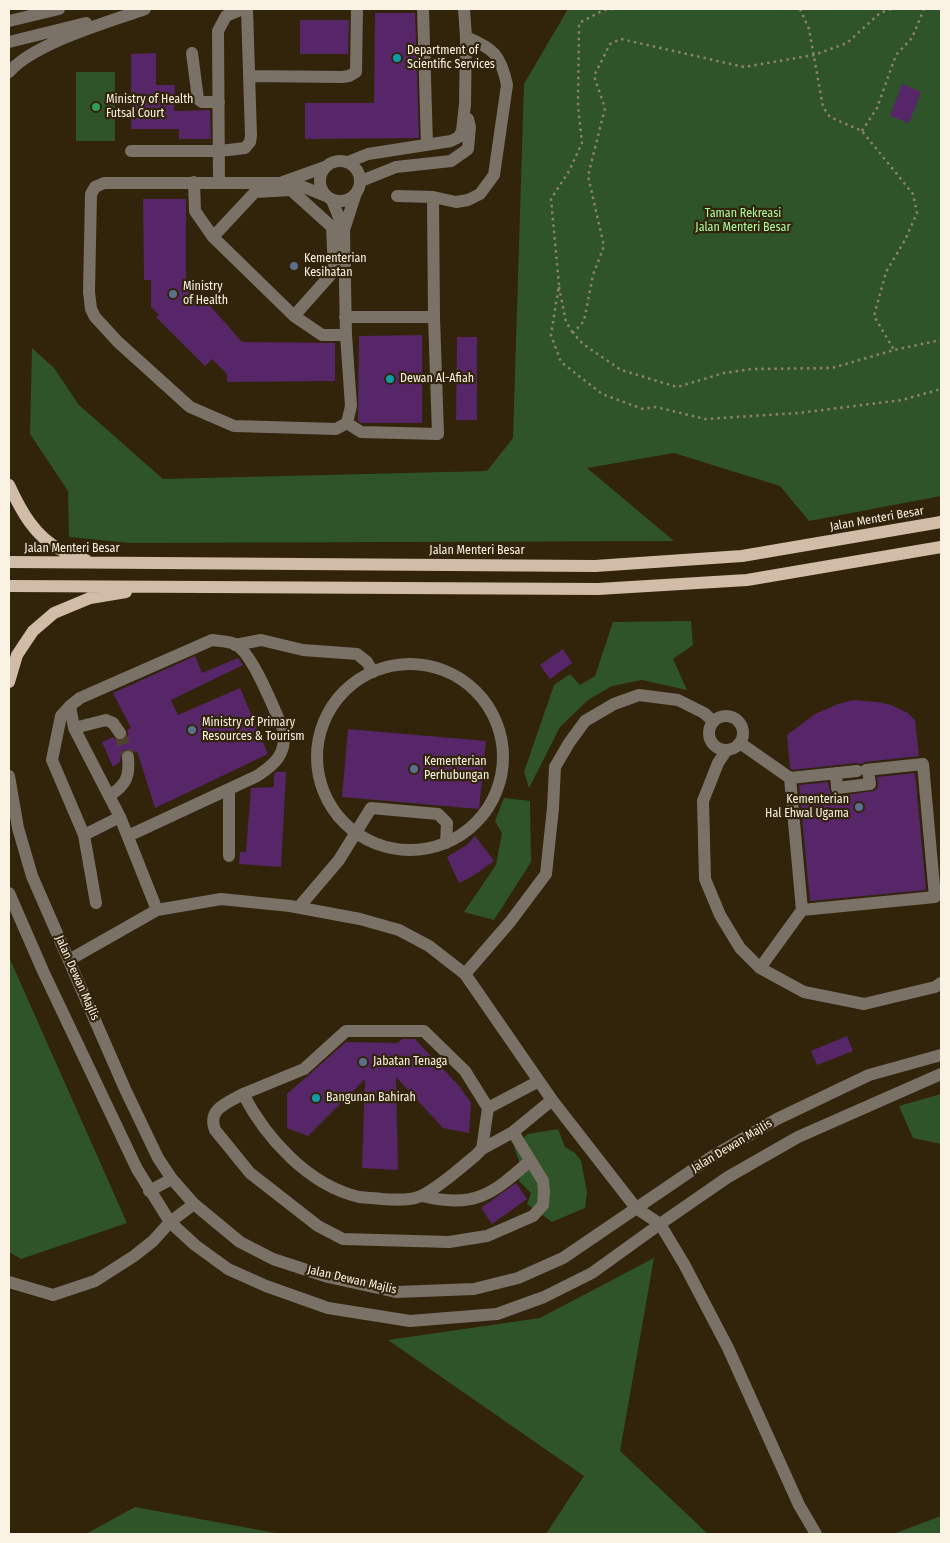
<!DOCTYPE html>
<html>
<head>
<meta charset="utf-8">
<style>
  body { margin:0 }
  #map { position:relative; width:950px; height:1543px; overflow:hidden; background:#31240b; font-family:"Fira Sans Condensed",sans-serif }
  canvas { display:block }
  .frame { position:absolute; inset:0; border:10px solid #faf2e3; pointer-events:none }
</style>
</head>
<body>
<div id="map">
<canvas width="950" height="1543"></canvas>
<div class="frame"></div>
</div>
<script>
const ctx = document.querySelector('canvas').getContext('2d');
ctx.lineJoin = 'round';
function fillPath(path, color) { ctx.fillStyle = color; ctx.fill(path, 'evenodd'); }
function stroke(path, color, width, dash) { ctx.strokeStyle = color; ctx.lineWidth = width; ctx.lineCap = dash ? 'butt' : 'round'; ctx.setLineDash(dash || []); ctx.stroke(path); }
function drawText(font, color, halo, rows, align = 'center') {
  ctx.font = font + ' "Fira Sans Condensed",sans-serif'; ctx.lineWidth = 4.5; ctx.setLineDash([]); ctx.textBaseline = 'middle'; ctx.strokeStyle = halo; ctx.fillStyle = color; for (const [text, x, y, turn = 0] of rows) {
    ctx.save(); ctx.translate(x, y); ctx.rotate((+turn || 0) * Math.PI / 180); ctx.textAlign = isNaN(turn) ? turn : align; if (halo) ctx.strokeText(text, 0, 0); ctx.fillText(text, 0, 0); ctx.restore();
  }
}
const green = new Path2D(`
  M568 9H941V496L809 521 780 486 674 453 587 468 674 541 131 543 69 537 68 491 30 434 32 348 54 368 79 405 163 479 487 471 513 438 524 84Z
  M76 72H115V141H76Z
  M691 621 693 645 673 659 687 690 642 680 612 686 588 700 560 727 529 788 524 772 554 685 570 674 580 685 595 676 613 622Z
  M504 798 530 801 531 862 494 920 464 912 496 865 502 833 495 821Z
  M9 957 127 1223 21 1259 9 1252Z
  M941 1094V1144L913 1138 899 1106Z
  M558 1129 565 1147 575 1153 581 1161 587 1192 585 1208 552 1222 527 1204 531 1193 519 1181 521 1167 514 1147 528 1134Z
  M654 1258 620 1451 708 1534H546L584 1476 388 1340 540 1318Z
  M135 1507 281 1534H86Z
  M941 1516V1534H893Z`);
const building = new Path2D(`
  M375 13H415L419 138 305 139V103H374Z
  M300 20H349L348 54H300Z
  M156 53V85H175L174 111 210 110 211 139H179V129H131V54Z
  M902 84 921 92 909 123 890 116Z
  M143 199H186V280L188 288 202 303 205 300 242 342 335 343V381L227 382V374L212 359 205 366 156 317 159 315 151 307V280H144Z
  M422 335V423H361L358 421 359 336Z
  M457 337H477V420H456Z
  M563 649 572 663 550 679 540 665Z
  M195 656 202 673 238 658 243 665 171 700 178 715 240 688 268 754 155 808 137 751 135 753 131 750H124L121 754 120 762 113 767 102 742 113 737 117 741 124 740 128 736 127 730 131 728 113 693Z
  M854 700 878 702 891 705 908 713 915 720 919 756 865 762 861 764 856 763 792 770 790 768 787 735 815 714 838 704Z
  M348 729 486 741 479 809 342 797Z
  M276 772H286L281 867 239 864 240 852H246L251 788 274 787V774Z
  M915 773 926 890 810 901 799 785 828 782 830 792 833 795 838 796 874 791 878 787 877 777Z
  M475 836 494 861 473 876 459 883 447 857 468 844Z
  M847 1036 853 1051 817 1065 811 1051Z
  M402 1039H415L460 1087 471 1103 469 1133 443 1128 396 1077 398 1170 362 1168 365 1079 308 1136 287 1128V1094L346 1042 398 1043Z
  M516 1183 527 1199 492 1224 481 1208Z`);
const minorTunnel = new Path2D(`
  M120 733 128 757`);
const path = new Path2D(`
  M613 9 604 10 579 23 578 106 582 143 569 171 551 199 559 285 551 335 561 362 602 394 643 409 656 407 705 419 799 413 902 400 941 389
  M800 9 809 29 823 107 830 117 862 131 913 194 917 213 905 240 886 272 874 316 894 350
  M891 9 880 13 847 43 814 55 744 67 621 39 610 44 594 76 605 108 588 176 604 246 593 275 584 321 573 333 583 344 621 370 677 387 724 373 752 369 832 368 894 350 941 340
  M862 131 877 108 896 55 912 38 924 9
  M559 287 566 322 573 333`);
const minor = new Path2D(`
  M423 9 427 145
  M9 21 59 9
  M9 42 86 23
  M192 53 198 99 202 102H219
  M9 72C34 43 108 22 145 9
  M249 76 342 77 349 76 356 72 357 9
  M131 151H220L245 148 250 142 251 136 247 9
  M320 181a20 20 0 1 1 40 0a20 20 0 1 1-40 0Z
  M348 162 368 154 451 141 459 137 462 131 465 104 466 37 464 9
  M361 181 396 167 451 161 468 149 470 127 468 119
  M194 182 195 211 213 237 294 316 322 335H346
  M219 182 218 31 226 16 243 9
  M283 182 325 167
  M326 196 301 186 280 183H104L95 187 91 194 89 292 91 309 95 317 118 342 190 407 234 426 336 429 347 423 351 406 346 335 344 230 355 196
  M433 197 456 202 468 200 480 194 494 175 507 85C501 55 493 48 466 37
  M332 200 344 230
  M213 237 255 192 291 190 332 227 334 271 294 316
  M345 317H434L433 197 397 196
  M347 423 361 432 438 434 434 317
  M235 645 261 640 303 650 357 654 367 662 373 672
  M317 757a93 93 0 1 1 186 0a93 93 0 1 1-186 0Z
  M70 706 61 716 52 760 84 835 120 817
  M709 733a17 17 0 1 1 34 0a17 17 0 1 1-34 0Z
  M74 728 106 720 113 723 120 733
  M740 743 790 778
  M726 751 718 763 703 801 705 879 720 915 740 948 760 968 804 992 864 1004 935 987 941 983
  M857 771 790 778 802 910 935 897 923 764 866 770
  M836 773 837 788 870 784 868 770
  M9 776 18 828 32 876 125 1089 158 1158 172 1179 194 1204 240 1242 273 1259 328 1277 396 1292 474 1289 518 1278 563 1258 713 1156 777 1119 869 1075 941 1055
  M109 796C126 785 130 777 128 757
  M84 835 96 903
  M128 836 257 776C275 764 286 755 284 731 275 712 253 653 235 644 228 641 219 641 212 640L80 698 70 706 74 728 120 817 157 910
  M229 856V789
  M9 893 43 971 137 1169 170 1222 195 1245 228 1269 266 1286 328 1308 410 1321 497 1314 544 1297 592 1273 660 1224 728 1177 798 1137 941 1074
  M299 907 339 860 371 808 438 814 447 823 446 843
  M69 960 157 910 221 899 290 906 360 919 399 930 429 946 465 974 552 1100 636 1208 660 1224 684 1264 728 1348 799 1505 816 1534
  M760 968 802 910
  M465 974 510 922 546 874 553 808 555 767 569 743 585 721 614 704 639 695 678 700 704 713 713 721
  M243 1094C227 1103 207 1109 215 1130L250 1173 318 1226 343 1239 449 1242 487 1236 533 1216 543 1205 544 1192 543 1181 513 1132
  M488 1108 539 1081
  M482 1149 488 1108 465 1071 424 1031H346L304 1069 243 1094C266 1138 308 1185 359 1197 367 1198 375 1198 382 1199 395 1200 412 1201 423 1195 442 1185 459 1169 475 1156L482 1149 513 1132 552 1100
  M149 1191 172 1179
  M422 1196C475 1209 492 1194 530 1161
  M9 1282 53 1295 95 1281 134 1256 153 1241 170 1222 194 1204`);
const major = new Path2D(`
  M9 485C21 511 35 537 61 550 69 555 78 557 86 560
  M9 562 595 566 742 556 941 522
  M9 586 598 589 747 580 941 547
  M9 682 17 655 33 631 54 613 90 598 126 592`);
const markers = [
  [397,58,5,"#0f9aa8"],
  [96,107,5,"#2e9e5b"],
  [294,266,5,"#5c6f8a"],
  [173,294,5,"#5c6f8a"],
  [390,379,5,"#0f9aa8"],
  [192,730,5,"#5c6f8a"],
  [414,769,5,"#5c6f8a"],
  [859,807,5,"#5c6f8a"],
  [363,1062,5,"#5c6f8a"],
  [316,1098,5,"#0f9aa8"]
];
const poiNames = [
  ["Department of",407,51],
  ["Scientific Services",407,65],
  ["Ministry of Health",106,100],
  ["Futsal Court",106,114],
  ["Kementerian",304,259],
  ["Kesihatan",304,273],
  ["Ministry",183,287],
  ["of Health",183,301],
  ["Dewan Al-Afiah",400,379],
  ["Ministry of Primary",202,723],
  ["Resources & Tourism",202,737],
  ["Kementerian",424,762],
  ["Perhubungan",424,776],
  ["Kementerian",849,800,"right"],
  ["Hal Ehwal Ugama",849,814,"right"],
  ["Jabatan Tenaga",373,1062],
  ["Bangunan Bahirah",326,1098]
];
const parkNames = [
  ["Taman Rekreasi",743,214],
  ["Jalan Menteri Besar",743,228]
];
const streetNames = [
  ["Jalan Menteri Besar",877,519,-10],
  ["Jalan Menteri Besar",72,549],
  ["Jalan Menteri Besar",477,551],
  ["Jalan Dewan Majlis",77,978,66],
  ["Jalan Dewan Majlis",732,1146,-31],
  ["Jalan Dewan Majlis",352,1280,13]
];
fillPath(green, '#2f542a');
fillPath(building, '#562668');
stroke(minorTunnel, '#4f432b', 12, [12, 6]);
stroke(path, '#8c816c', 2.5, [2.5, 4]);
stroke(minor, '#7a7167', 12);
stroke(major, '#d0bca7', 12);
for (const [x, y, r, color] of markers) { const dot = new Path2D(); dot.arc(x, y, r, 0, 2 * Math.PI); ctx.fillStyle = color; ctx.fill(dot); stroke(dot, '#31240b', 2); }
drawText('12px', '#faf2e3', '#31240b', poiNames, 'left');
drawText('12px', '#aafc9e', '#31240b', parkNames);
drawText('12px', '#faf2e3', '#31240b', streetNames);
</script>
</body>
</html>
